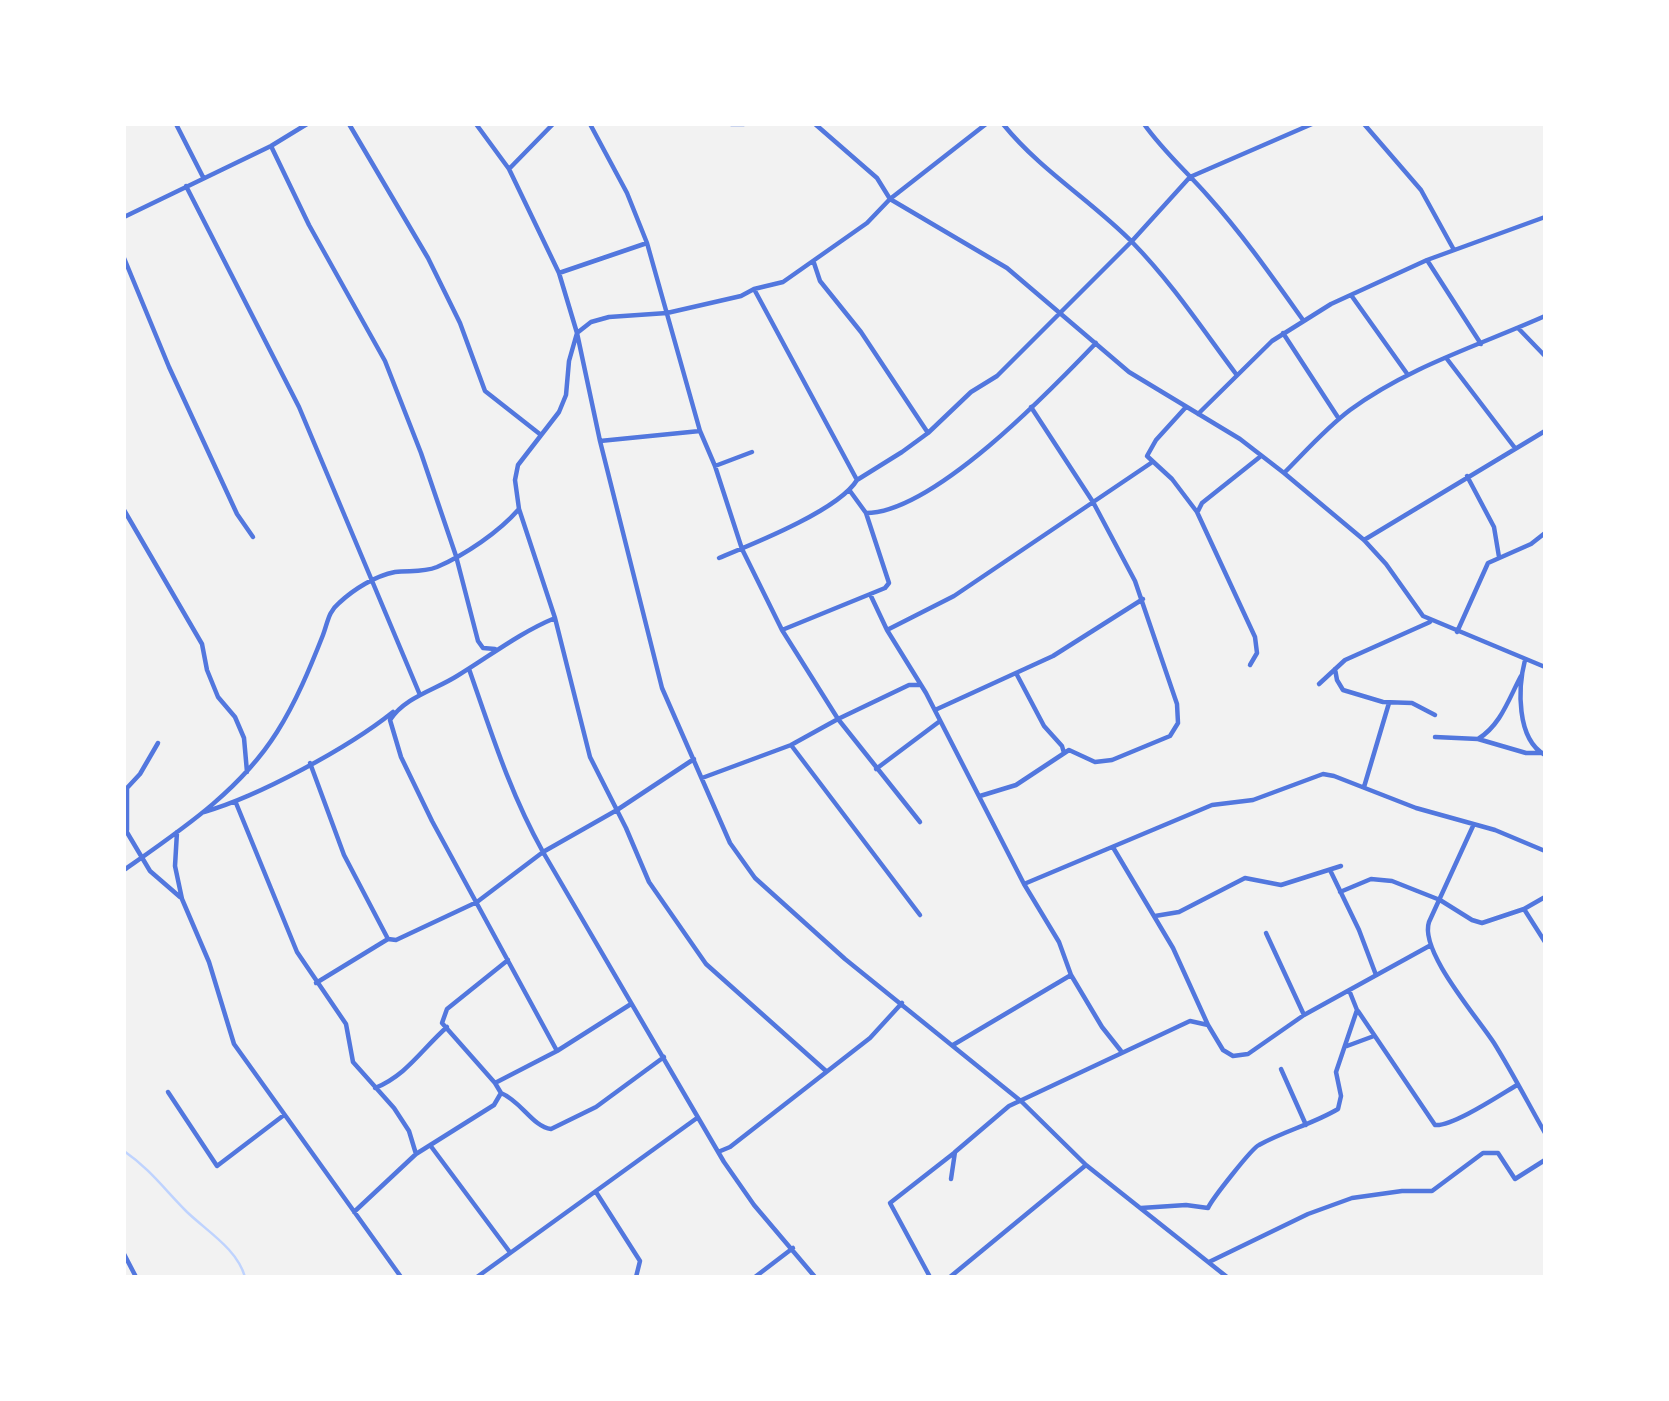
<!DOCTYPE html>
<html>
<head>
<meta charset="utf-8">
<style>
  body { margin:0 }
  #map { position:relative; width:1669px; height:1401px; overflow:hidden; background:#f2f2f2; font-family:"PT Serif",serif }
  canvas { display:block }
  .frame { position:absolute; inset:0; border:126px solid #fff; pointer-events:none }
</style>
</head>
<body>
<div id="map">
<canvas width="1669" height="1401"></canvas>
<div class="frame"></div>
</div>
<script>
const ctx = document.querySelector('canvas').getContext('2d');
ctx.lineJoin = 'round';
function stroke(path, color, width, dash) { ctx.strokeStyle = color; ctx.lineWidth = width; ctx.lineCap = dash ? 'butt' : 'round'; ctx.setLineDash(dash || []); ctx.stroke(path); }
const stream = new Path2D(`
  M124 1151C150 1169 165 1190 187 1212 208 1232 237 1249 245 1277`);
const minor = new Path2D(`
  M176 124 203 177
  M349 124 428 258 460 323 485 391 541 435
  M476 124 509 169 559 273 577 333 600 441 662 688 730 843 755 878 845 959 1022 1102 1086 1165 1227 1277
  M590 124 627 193 647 243 700 431
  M731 124H744
  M815 124 877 178 890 199 1007 268 1129 372 1240 439 1284 473 1364 540 1386 564 1423 616 1545 667
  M1003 124C1041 171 1092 201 1133 243 1172 283 1203 330 1236 374
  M1144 124C1163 151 1187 172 1208 196 1243 235 1273 278 1303 320
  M1364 124 1421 190 1454 250
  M271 146 309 225 385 361 421 453 456 556 478 641 483 648 495 649
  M509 169 553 124
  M186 186 299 407 420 695
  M124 217 271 146 307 124
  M124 258 169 367 237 514 253 537
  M1427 260 1481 344
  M814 263 820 281 861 332 928 433
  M559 273 647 243
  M754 289 857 480
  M1351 295 1408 375
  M1518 328 1545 356
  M1283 333 1339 419
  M1447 359 1515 448
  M1186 407 1156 440 1147 456 1172 479 1197 512 1255 637 1257 653 1250 665
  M1198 414 1272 341 1331 304 1427 260 1545 217
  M600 441 700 431 715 466 742 549 782 630 838 719 920 822
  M715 466 752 452
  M1284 473C1305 452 1326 428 1350 410 1408 367 1480 345 1545 316
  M1467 476 1494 527 1499 557
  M124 510 202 644 207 670 218 697 235 717 244 738 247 772
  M1198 511 1202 503 1261 456
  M866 513C933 513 1050 391 1096 343
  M1364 540 1545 431
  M719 558C753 544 839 510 857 480L902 452 928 433 971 392 997 376 1132 241 1190 177 1312 124
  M870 594 887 630 926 693 1024 884 1059 942 1071 975 1102 1027 1121 1051
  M555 618C519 633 490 656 457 676 435 690 405 697 390 720L401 757 432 821 557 1051
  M782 630 885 588 889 583 866 513 850 491
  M887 630 954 596 1151 463
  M1457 632 1488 563 1531 544 1545 533
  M1525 660C1518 687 1516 739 1545 755
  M469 669C491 732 510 793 543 852L724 1162 754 1205 815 1277
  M1335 669 1337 680 1343 690 1383 702 1412 703 1435 715
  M1016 673 1044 726 1062 746 1064 753
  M1319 684 1345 660 1430 622
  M935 710 1053 656 1143 599
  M1435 737 1478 739C1501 725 1509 698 1521 676
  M1478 739 1526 753H1540
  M791 745 920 915
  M310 763 344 855 388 939 396 940 477 902 543 852 617 810 694 759
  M876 769 940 721
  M702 778 791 745 838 719 909 685H921
  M1364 787 1389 703
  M980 796 1016 785 1069 750 1095 762 1112 760 1170 736 1178 723 1177 704 1135 581 1093 502 1031 407
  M236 803 297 952 346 1024 353 1062 394 1108 409 1131 416 1154
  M204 812C259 796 348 748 393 712
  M1473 826 1429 922C1419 951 1478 1018 1494 1043 1512 1072 1528 1103 1545 1133
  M125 829 150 871 180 897
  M127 830V788L140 774 158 743
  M177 832 175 866 182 899 209 962 234 1044 401 1277
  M1114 849 1173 948 1208 1025
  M124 870C181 830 240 791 277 732 296 702 310 668 323 635 328 622 328 612 339 603 354 589 375 576 395 572 409 570 422 573 437 567 465 555 499 532 519 509
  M1330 870 1359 930 1376 975
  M1024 884 1212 805 1253 800 1323 774 1334 776 1416 808 1495 830 1545 851
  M1340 892 1371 879 1392 881 1440 900 1472 920 1482 923 1524 909 1545 942
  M1524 909 1545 897
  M1155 916 1179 912 1245 878 1281 885 1341 866
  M1266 933 1304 1015
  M316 983 388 939
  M1358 1011 1435 1125C1452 1127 1500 1095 1517 1085
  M953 1045 1071 975
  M1347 1046 1374 1036
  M1281 1069 1306 1125
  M826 1071 706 964 649 882 626 828 590 757 555 618 519 509 515 480 518 465 559 412 566 395 569 361 577 333 591 322 609 317 667 313 741 296 754 289 783 282 867 223 890 199 986 124
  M495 1083 442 1023 447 1009 508 960
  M375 1088C407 1075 422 1049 447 1027
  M168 1092 217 1166 284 1115
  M501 1093C521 1101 533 1127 551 1129L596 1107 664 1057
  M430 1145 509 1251
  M718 1152 730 1147 870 1038 902 1003
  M951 1179 955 1152 1009 1106 1190 1021 1208 1025 1223 1050 1233 1056 1248 1054 1304 1015 1431 945
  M596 1192 640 1261 636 1277
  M1141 1208 1186 1205 1208 1208C1212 1199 1252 1148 1259 1145 1284 1131 1313 1124 1338 1109L1341 1096 1336 1072 1357 1010 1349 990
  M354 1212 416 1154 494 1105 501 1093 495 1083 557 1051 631 1004
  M124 1254 136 1277
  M1209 1262 1308 1214 1352 1198 1402 1191H1432L1483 1153H1498L1515 1179 1545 1160
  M477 1277 697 1118
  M755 1277 793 1248
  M930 1277 890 1203 954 1153
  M950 1277 1086 1165`);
stroke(stream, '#bfd3fe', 2.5);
stroke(minor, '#5277de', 4.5);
</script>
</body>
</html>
